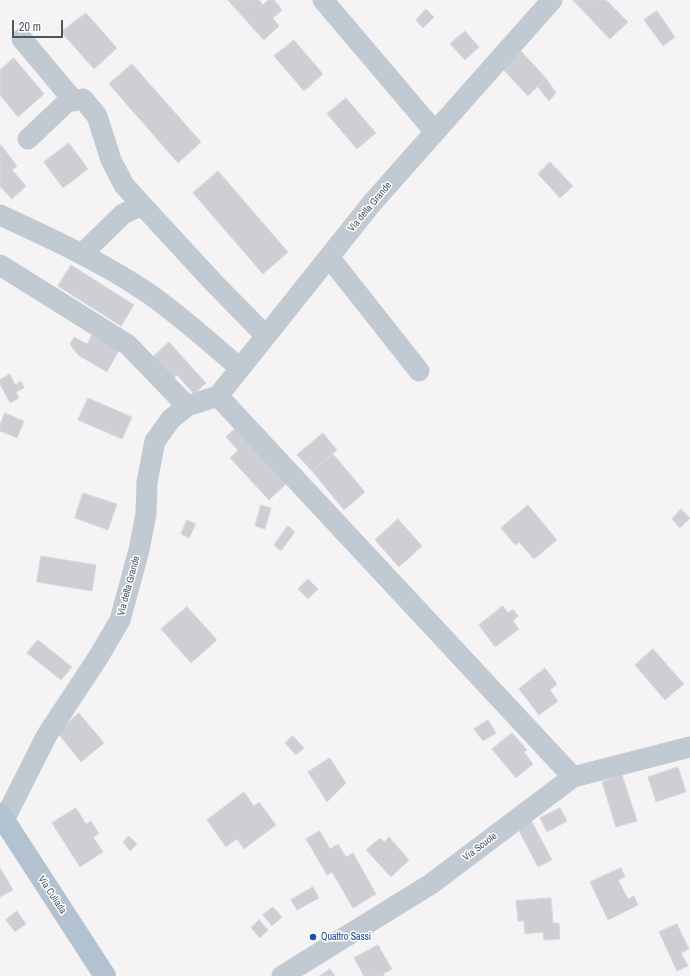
<!DOCTYPE html>
<html>
<head>
<meta charset="utf-8">
<style>
  body { margin:0 }
  #map { position:relative; width:690px; height:976px; overflow:hidden; background:#f5f3f3; font-family:"Archivo Narrow",sans-serif }
  canvas { display:block }
  .scale { position:absolute; left:12px; top:20px; width:51px; height:18px; box-sizing:border-box; border:2px solid #4a5661; border-top:0; padding-left:5px; font-size:12px; line-height:14px; white-space:nowrap; color:#4a5661; -webkit-text-stroke:3px #fff; paint-order:stroke }
</style>
</head>
<body>
<div id="map">
<canvas width="690" height="976"></canvas>
<div class="scale">20 m</div>
</div>
<script>
const ctx = document.querySelector('canvas').getContext('2d');
ctx.lineJoin = 'round';
function fillPath(path, color) { ctx.fillStyle = color; ctx.fill(path, 'evenodd'); }
function stroke(path, color, width, dash) { ctx.strokeStyle = color; ctx.lineWidth = width; ctx.lineCap = dash ? 'butt' : 'round'; ctx.setLineDash(dash || []); ctx.stroke(path); }
function drawText(font, color, halo, rows, align = 'center') {
  ctx.font = font + ' "Archivo Narrow",sans-serif'; ctx.lineWidth = 3; ctx.setLineDash([]); ctx.textBaseline = 'middle'; ctx.strokeStyle = halo; ctx.fillStyle = color; for (const [text, x, y, turn = 0] of rows) {
    ctx.save(); ctx.translate(x, y); ctx.rotate((+turn || 0) * Math.PI / 180); ctx.textAlign = isNaN(turn) ? turn : align; if (halo) ctx.strokeText(text, 0, 0); ctx.fillText(text, 0, 0); ctx.restore();
  }
}
const building = new Path2D(`
  M228 0H259L263 5 268 0H274L282 10 273 18 279 26 264 40Z
  M573 0H606L628 22 610 39Z
  M426 9 434 17 423 28 416 20Z
  M657 11 675 37 663 46 644 20Z
  M86 13 117 48 94 69 61 32Z
  M465 31 479 47 465 60 450 44Z
  M294 40 323 74 304 91 274 56Z
  M520 50 546 78 528 96 501 67Z
  M14 58 44 94 18 117 0 95V70Z
  M132 64 201 142 178 163 109 84Z
  M546 78 556 93 549 101 538 87Z
  M346 98 376 133 357 149 327 114Z
  M69 143 88 169 63 188 44 162Z
  M1 145 17 166 12 170 26 186 12 199 0 186V147Z
  M550 162 573 186 560 198 538 174Z
  M218 171 288 252 263 274 193 193Z
  M71 265 134 305 121 326 58 286Z
  M92 335 119 350 107 372 78 355 70 344 74 337 87 344Z
  M169 342 206 383 194 394 177 375 173 380 153 357Z
  M10 374 15 385 21 381 24 388 16 392 19 398 10 403 0 384V380Z
  M88 398 132 417 122 439 78 420Z
  M5 413 24 421 17 438 0 431V425Z
  M236 428 288 482 269 500 230 458 238 450 226 437Z
  M323 433 337 450 312 471 297 455Z
  M333 454 365 492 344 510 312 471Z
  M83 493 117 504 108 530 75 518Z
  M261 505 271 508 265 529 255 526Z
  M528 505 557 540 534 559 519 542 515 545 501 528Z
  M681 509 690 518 680 528 672 519Z
  M398 519 422 546 399 567 375 540Z
  M187 520 196 524 189 538 181 534Z
  M288 526 295 532 281 551 274 545Z
  M41 556 96 565 92 591 37 582Z
  M308 579 318 589 308 599 298 589Z
  M503 606 508 613 513 609 518 616 513 621 519 629 495 647 479 625Z
  M187 607 217 640 191 663 161 629Z
  M38 640 72 667 61 680 27 653Z
  M653 649 684 684 665 700 635 665Z
  M545 668 557 684 550 690 558 701 539 715 519 689Z
  M79 713 104 743 81 762 57 732Z
  M488 720 496 733 483 741 474 729Z
  M512 733 527 750 524 752 533 764 516 778 492 749Z
  M293 736 304 748 296 755 285 743Z
  M330 758 346 783 327 802 308 772Z
  M678 767 686 792 656 802 648 777Z
  M622 775 637 821 616 827 602 782Z
  M244 792 254 806 259 802 276 825 244 849 237 839 226 847 207 820Z
  M76 808 86 824 91 821 99 834 93 837 103 852 80 867 52 823Z
  M560 808 567 821 547 832 540 818Z
  M529 816 552 860 538 867 515 823Z
  M320 831 330 849 338 844 346 857 353 853 376 894 353 908 332 872 327 875 306 839Z
  M129 836 137 844 130 851 123 842Z
  M389 837 409 860 391 877 366 850 380 838 384 842Z
  M0 868 13 890 0 897Z
  M621 868 625 877 618 880 628 899 634 896 638 905 608 920 590 882Z
  M313 887 319 898 297 910 291 900Z
  M551 898 553 923H559L560 939 544 940 543 932 525 934 524 921H518L516 901Z
  M273 907 282 917 272 926 263 915Z
  M17 911 26 924 15 932 6 920Z
  M259 920 268 930 260 938 251 928Z
  M677 924 689 949 681 953 688 966 677 971 659 932Z
  M378 945 392 969 383 974 384 976H364L354 958Z
  M330 969 335 976H320Z`);
const minor = new Path2D(`
  M323 0 435 132
  M22 39 74 101
  M28 139 67 102 83 99 97 116 111 160 124 185 142 205
  M0 215C50 238 102 262 148 293 181 316 210 343 240 368
  M82 254 123 214 142 205 213 282 266 336
  M329 257 419 371
  M0 265 128 345 187 406
  M218 396 573 777
  M4 820 47 735 99 656 120 620 139 550 146 514 147 482 155 441 171 419 187 406 218 396 372 203 552 0
  M282 976 431 884 573 777 690 747`);
const major = new Path2D(`
  M0 814 105 976`);
const markers = [
  [313,937,4,"#1a4fb4"]
];
const streetNames = [
  ["Via della Grande",370,207,-50],
  ["Via della Grande",129,586,-75],
  ["Via Scuole",480,847,-37],
  ["Via Culiada",52,895,57]
];
const transitNames = [
  ["Quattro Sassi",321,937]
];
fillPath(building, '#cdcfd5');
stroke(building, '#d7d9de', 1);
stroke(minor, '#c1cad2', 21);
stroke(major, '#b3c2d1', 22);
for (const [x, y, r, color] of markers) { const dot = new Path2D(); dot.arc(x, y, r, 0, 2 * Math.PI); ctx.fillStyle = color; ctx.fill(dot); stroke(dot, '#fff', 1.5); }
drawText('10px', '#4a5661', '#fff', streetNames);
drawText('10px', '#164399', '#fff', transitNames, 'left');
</script>
</body>
</html>
